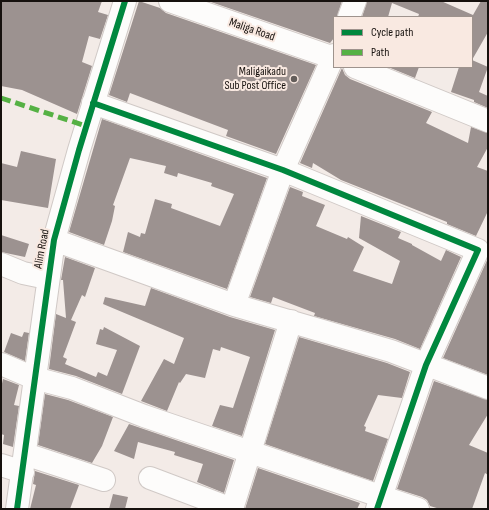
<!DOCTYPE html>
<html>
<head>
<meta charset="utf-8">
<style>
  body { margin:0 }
  #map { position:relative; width:489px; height:510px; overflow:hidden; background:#f3ebe7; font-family:"Sofia Sans Condensed",sans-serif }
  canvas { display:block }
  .frame { position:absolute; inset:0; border:2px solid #16110e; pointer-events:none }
  .legend { position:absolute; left:333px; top:16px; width:140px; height:52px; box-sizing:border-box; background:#f9e9e1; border:1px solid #9e938d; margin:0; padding:5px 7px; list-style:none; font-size:12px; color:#16110e }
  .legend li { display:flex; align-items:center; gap:8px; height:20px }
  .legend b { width:20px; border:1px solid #9e938d }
</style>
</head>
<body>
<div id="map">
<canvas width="489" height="510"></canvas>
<div class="frame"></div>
<ul class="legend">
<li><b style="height:5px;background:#00873e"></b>Cycle path</li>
<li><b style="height:5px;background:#55b144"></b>Path</li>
</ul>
</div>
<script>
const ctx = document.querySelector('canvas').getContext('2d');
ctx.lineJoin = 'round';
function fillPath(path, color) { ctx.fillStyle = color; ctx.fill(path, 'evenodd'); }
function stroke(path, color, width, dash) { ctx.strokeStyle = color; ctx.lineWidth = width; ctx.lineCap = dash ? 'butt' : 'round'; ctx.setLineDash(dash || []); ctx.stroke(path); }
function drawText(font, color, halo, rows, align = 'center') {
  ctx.font = font + ' "Sofia Sans Condensed",sans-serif'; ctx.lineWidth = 4; ctx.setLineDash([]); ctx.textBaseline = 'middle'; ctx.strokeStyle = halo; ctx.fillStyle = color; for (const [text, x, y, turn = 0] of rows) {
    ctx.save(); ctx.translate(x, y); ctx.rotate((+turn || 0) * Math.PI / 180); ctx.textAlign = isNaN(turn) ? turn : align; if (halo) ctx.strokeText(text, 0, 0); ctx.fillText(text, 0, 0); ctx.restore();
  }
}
const building = new Path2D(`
  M1 1H102L98 12 108 15 100 39 89 36 82 62 92 66 77 114 22 90 1 86Z
  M139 1 160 8 166 13 316 65 276 154 226 136 228 130 130 93 127 102 109 95Z
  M208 1H342L337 17H334V38L330 43Z
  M367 1H441L473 15 481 1H488V32L472 60 488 67 479 92 488 96V108L474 102V100L451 92 459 67H472V17H418L419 14 392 3 388 17H362Z
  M388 67H419L415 78Z
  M342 68 345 75 350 79 432 112 426 123 468 143 471 127 488 133V147L477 167 488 171V211L476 236 447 224V222L341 180 313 163 312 168 300 163Z
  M102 119 267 178 227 289 123 252 128 232 140 237 141 233 145 234 155 199 172 204 171 208 220 226 234 194 211 186 212 183 178 173 177 177 164 173 166 166 130 158 113 205 115 206 112 221 104 245 69 232Z
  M21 151 56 159 48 208 1 200V163L17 167Z
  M290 187 303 192 302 196 325 205 316 226 347 239 348 237 364 247 353 271 392 284 400 261 359 238 361 216 401 232 398 238 412 244V245L441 261 446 250 461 257 420 349 395 339 314 316 315 313 273 297 271 303 250 297Z
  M1 235 29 244 25 257 1 252Z
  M65 257 95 268 85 297 82 295 71 320 76 322 63 357 67 359 65 364 96 377 98 372 107 376 117 350 96 344 100 329 103 330 104 327 140 346 122 394 76 376 49 369 56 314 66 318 63 280H61Z
  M488 258V375L443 358Z
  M151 288 230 317 275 330 242 436 212 426 220 405 233 408 250 357 221 347 220 351 213 349 205 378 186 374 180 383 179 382 167 411 141 401 164 359 174 364 184 338 103 304 105 297 145 306Z
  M24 332 29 333 25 361 4 352 11 333 22 337Z
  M299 337 387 363 410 372 402 398 378 395 364 426 366 427 365 431 388 439 373 481 265 444Z
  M3 379 19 385 14 405 19 406 13 447 3 444 4 435 1 434V388Z
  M434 381 488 400V414L469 445 488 453V475L485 473 472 509H440L430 506 427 500 422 497 397 489Z
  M45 394 68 400 113 417 102 446 92 463 38 445Z
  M129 424 234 460 224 493 197 482 203 464 174 455 175 452 138 442 134 459 114 451Z
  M258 468 360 503 357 509H245Z
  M35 471 79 485 70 509H30L36 485 33 484Z
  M113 494 128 497 125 509H109Z`);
const minor = new Path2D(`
  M170 1 334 58
  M349 17 355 1
  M355 67 488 121
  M93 103 283 170 478 250 426 365 377 509
  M54 240 234 305 391 351 488 388
  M1 264 23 273 47 278
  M234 305 283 170 334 55
  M1 364 34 378 72 388 144 416 418 509
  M25 454 104 480
  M1 465 23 472
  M150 478 232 509
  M17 509 54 240 79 150 125 1
  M232 509 291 321`);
const quiet = new Path2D(`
  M1 98 86 126`);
const cycleway = new Path2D(`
  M93 103 283 170 478 250 426 365 377 509
  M17 509 54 240 79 150 125 1`);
const markers = [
  [294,79,4,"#635d5a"]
];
const streetNames = [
  ["Maliga Road",252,30,19],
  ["Alim Road",42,249,-79]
];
const poiNames = [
  ["Maligaikadu",286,72],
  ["Sub Post Office",286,86]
];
fillPath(building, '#9c9290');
stroke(minor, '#d0c9c6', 24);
stroke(minor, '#fdfcfb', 22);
stroke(quiet, '#55b144', 5, [10, 5]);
stroke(cycleway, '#00873e', 6);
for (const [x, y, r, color] of markers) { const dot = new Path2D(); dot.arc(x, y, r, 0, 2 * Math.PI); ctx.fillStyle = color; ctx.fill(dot); stroke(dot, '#f9e9e1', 1.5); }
drawText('12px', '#16110e', '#f9e9e1', streetNames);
drawText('12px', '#16110e', '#f9e9e1', poiNames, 'right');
</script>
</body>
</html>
